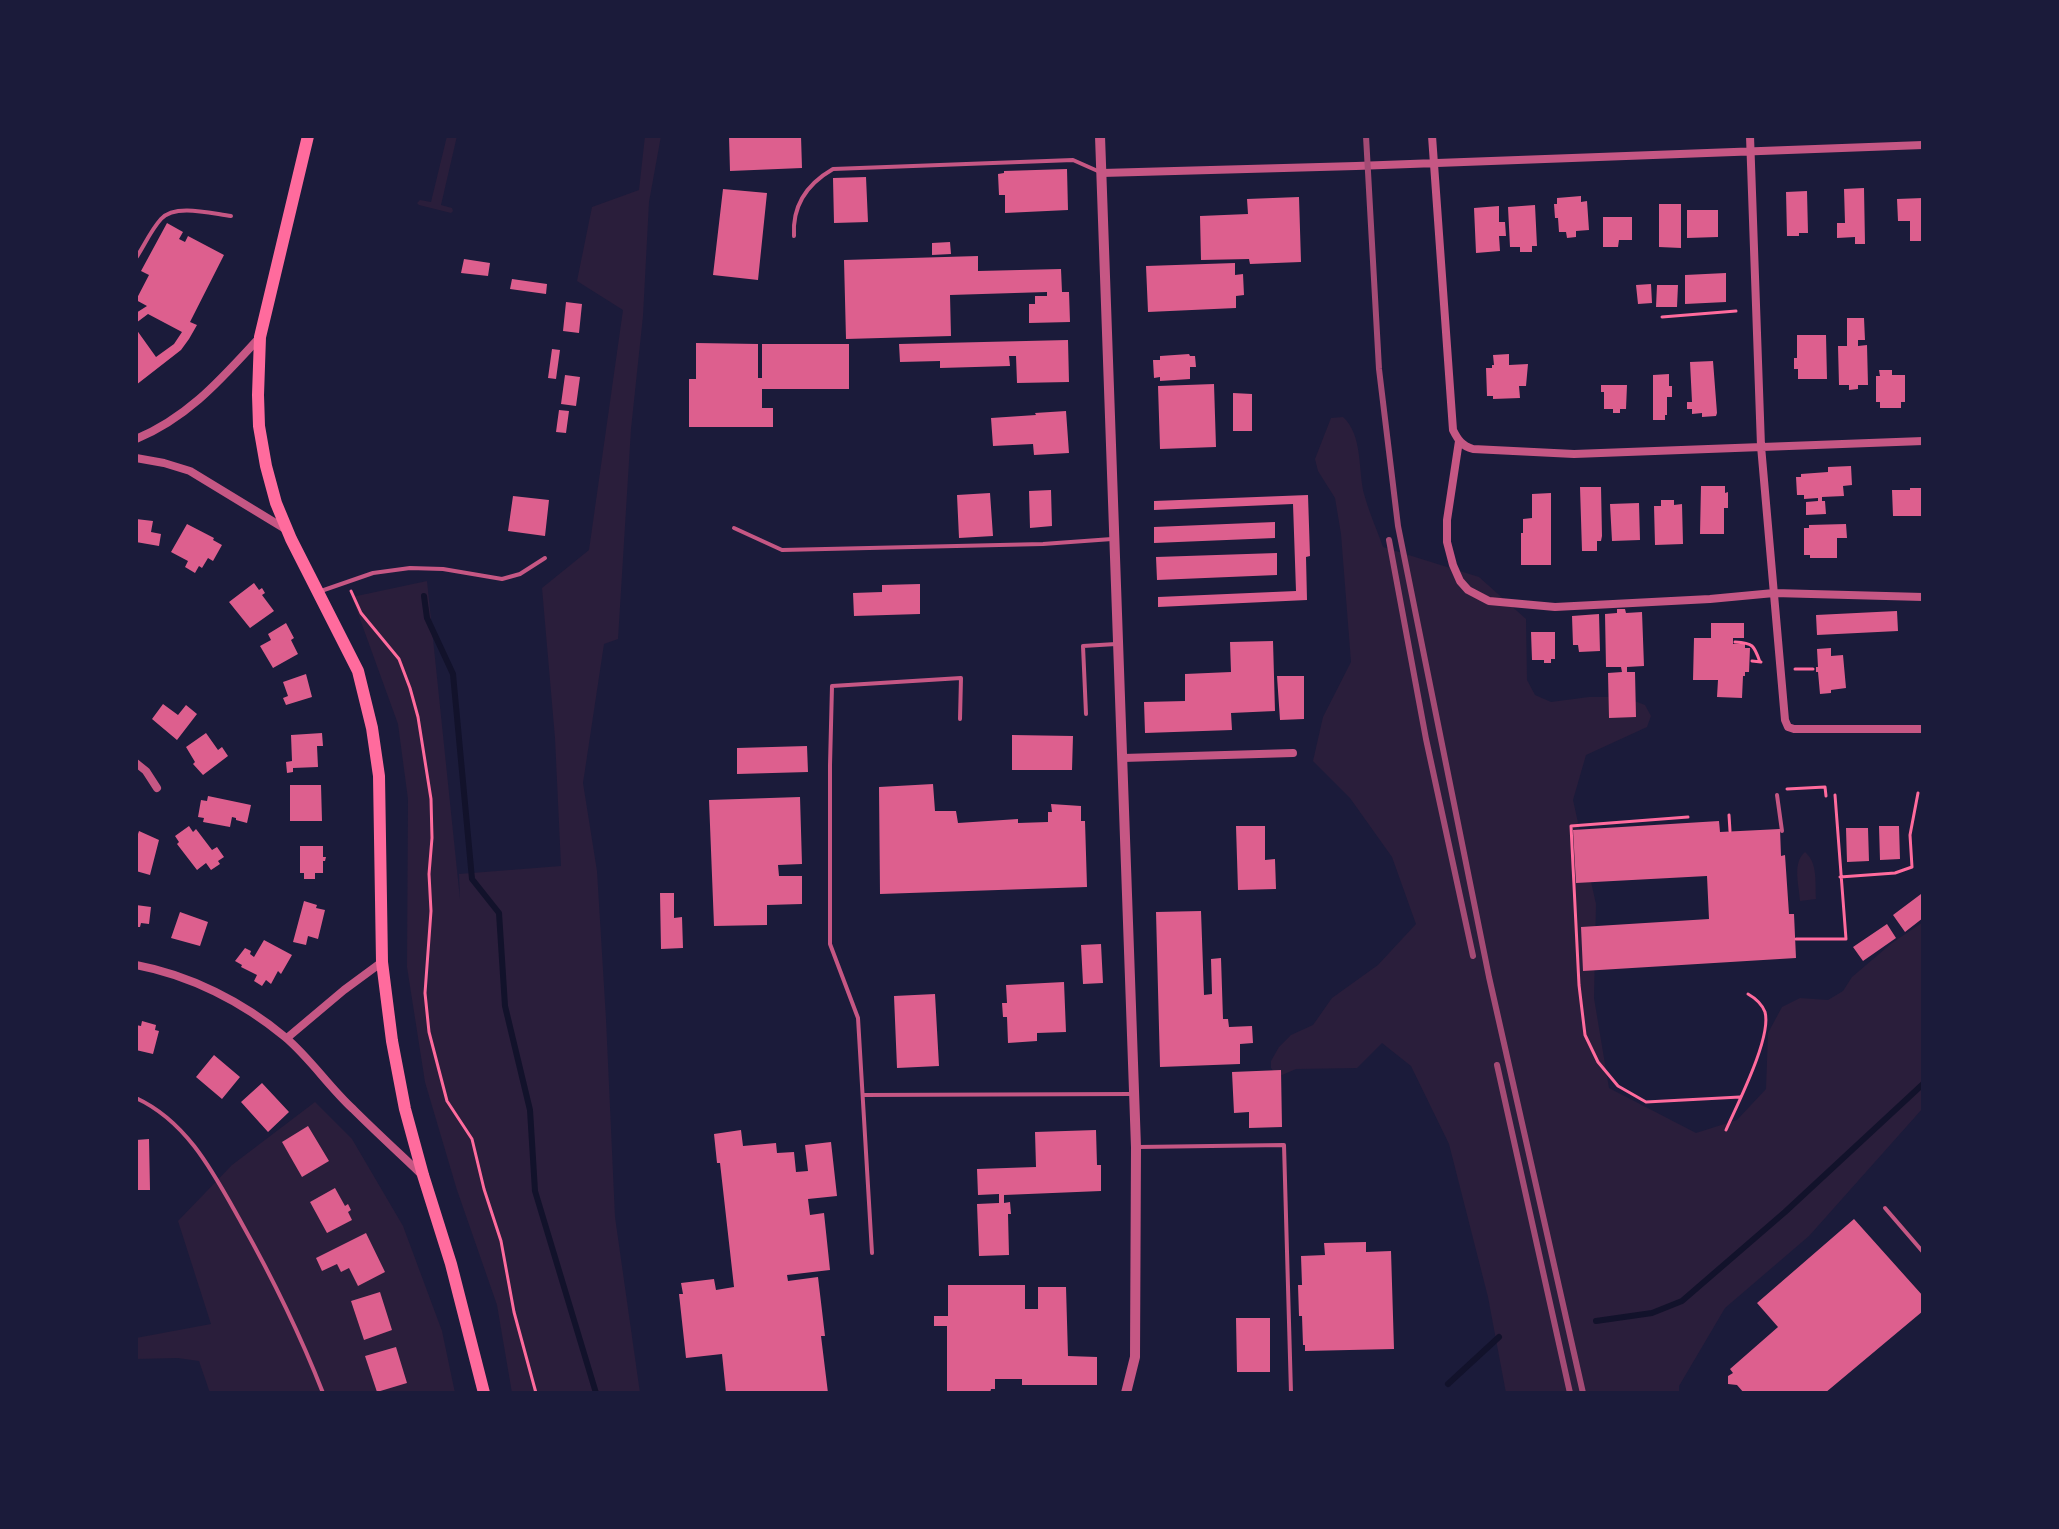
<!DOCTYPE html>
<html>
<head>
<meta charset="utf-8">
<style>
  body { margin:0 }
  #map { position:relative; width:2059px; height:1529px; overflow:hidden; background:#1b1b3a; font-family:"IBM Plex Sans",sans-serif }
  canvas { display:block }
  .frame { position:absolute; inset:0; border:138px solid #1b1b3a; pointer-events:none }
</style>
</head>
<body>
<div id="map">
<canvas width="2059" height="1529"></canvas>
<div class="frame"></div>
</div>
<script>
const ctx = document.querySelector('canvas').getContext('2d');
ctx.lineJoin = 'round';
function fillPath(path, color) { ctx.fillStyle = color; ctx.fill(path, 'evenodd'); }
function stroke(path, color, width, dash) { ctx.strokeStyle = color; ctx.lineWidth = width; ctx.lineCap = dash ? 'butt' : 'round'; ctx.setLineDash(dash || []); ctx.stroke(path); }
const green = new Path2D(`
  M447 136H457L441 205 452 208 453 211 451 213 419 205 417 203 420 200 431 202Z
  M645 136H661L649 202 643 316 631 429 618 639 604 644 583 783 597 871 606 1019 615 1217 640 1393H512L497 1305 457 1190 425 1082 407 967 408 799 398 724 352 597 427 581 460 899 459 874 561 866 555 738 542 588 589 550 623 310 577 281 592 207 639 190Z
  M1343 417C1363 435 1358 470 1364 494 1369 512 1377 530 1383 547L1479 577 1526 619 1527 680 1535 695 1551 702 1589 697H1624L1645 705 1651 716 1647 727 1586 755 1573 800 1596 904 1594 998 1609 1088 1696 1133 1737 1120 1766 1089 1768 1033 1782 1007 1800 998 1828 1000 1843 991 1852 977 1892 943 1923 922V1108L1809 1236 1725 1308 1679 1386V1393H1506L1488 1297 1449 1144 1411 1066 1382 1043 1357 1068 1296 1069 1282 1075 1275 1073 1271 1068V1061L1279 1047 1291 1035 1313 1025 1332 998 1378 965 1416 924 1392 857 1350 798 1313 761 1323 717 1351 662 1341 534 1335 498 1318 471 1315 459 1331 418Z
  M1805 852C1818 863 1815 882 1816 899L1800 901C1799 884 1792 863 1805 852Z
  M315 1102 352 1139 403 1226 442 1331 455 1393H210L199 1361 178 1358 136 1359V1338L211 1324 178 1221 232 1165Z`);
const stream = new Path2D(`
  M424 596 427 618 453 674 472 879 499 913 505 1006 530 1110 535 1191 596 1393
  M1596 1321 1652 1313 1682 1301 1785 1212 1923 1084
  M1448 1384 1499 1337`);
const building = new Path2D(`
  M729 136H801L802 168 730 171Z
  M1067 169 1068 210 1005 213V195H999L998 174 1004 173V171Z
  M866 177 868 222 834 223 833 178Z
  M1864 188 1865 244H1855V237L1837 238V223H1845L1844 189Z
  M723 189 767 193 758 280 713 275Z
  M1807 191 1808 233H1799V236H1787L1786 192Z
  M1581 196V202L1587 201 1589 230 1576 231V237L1567 238 1566 232H1559L1558 218H1555L1554 204H1557V198Z
  M1299 197 1301 262 1250 264 1249 259 1201 260 1200 216 1248 214 1247 199Z
  M1923 198V241H1910V221H1898L1897 199Z
  M1659 204H1681V248L1659 247Z
  M1535 205 1537 246H1532V252H1520V247H1510L1508 207Z
  M1499 206V222H1505L1506 236H1499L1500 251 1476 253 1474 208Z
  M1687 210H1718V237L1687 238Z
  M1603 217H1632V240H1619L1618 247H1603Z
  M167 223 183 232 179 239 185 242 188 236 224 255 190 322 197 325 189 339 181 350 136 385V329L156 357 174 344 182 332 148 314 136 323V313L147 306 136 300 149 275 141 271Z
  M950 242 951 254 932 255V243Z
  M978 256V271L1061 269 1062 292H1069L1070 322 1029 323V304H1035V296H1047V292L950 295 951 336 846 339 844 260Z
  M464 259 490 263 488 276 461 273Z
  M1235 263V275L1243 274 1244 295 1236 296V308L1148 312 1146 266Z
  M1726 273V302L1685 304V275Z
  M512 279 547 284 546 294 510 289Z
  M1651 284 1652 303 1638 304 1636 285Z
  M1657 285H1678L1677 307H1656Z
  M566 302 582 304 579 333 563 331Z
  M1847 318H1864L1865 340H1858V346L1867 345 1868 385H1858V389L1849 390V385H1839L1838 346H1847Z
  M1797 335H1826L1827 379H1798V369H1794V358H1797Z
  M1068 340 1069 382 1017 383 1016 356H1009L1010 366 940 368V361L900 362 899 344Z
  M696 343 758 344V378H762V344H849V389H762V408H773V427H689V379H696Z
  M552 349 560 350 556 379 548 378Z
  M1189 354 1190 356H1195L1196 367H1190V379L1160 381V377L1154 378 1153 360H1160V356Z
  M1509 354V365L1528 364 1526 386H1519L1520 398 1493 399V396H1487L1486 368H1492V365H1494L1493 355Z
  M1713 361 1717 413 1716 416 1702 417V413L1692 414V409H1687V402H1692L1690 362Z
  M1879 370H1892V375H1905V402H1901V408H1880V402H1876V376H1880Z
  M1669 374V386H1672V397H1667V415H1665V420H1653V375Z
  M565 375 580 377 576 406 561 404Z
  M1214 384 1216 447 1160 449 1158 386Z
  M1601 385H1627L1626 409H1620V413H1613V409H1604V392H1601Z
  M1233 393 1252 394V431H1233Z
  M559 410 569 411 566 433 556 432Z
  M1066 411 1069 453 1034 455 1033 444 993 446 991 418 1036 415 1035 413Z
  M1851 466 1852 485 1843 486 1844 496 1822 497V501H1825L1826 514 1806 515V502L1818 501V498L1804 499V495H1797L1796 477H1801V474L1828 472V467Z
  M1701 486H1725V493L1728 492V508H1724V534H1700Z
  M1580 487H1601L1602 536 1601 541H1597V551H1582Z
  M1910 488H1923V516H1893L1892 490H1910Z
  M1051 490 1052 526 1030 528 1029 491Z
  M990 493 993 536 959 538 957 495Z
  M1551 493V565H1521V533H1523V519L1532 518V494Z
  M1308 495 1310 556 1306 557 1307 600 1158 607V597L1296 591 1293 504 1154 510V501Z
  M513 496 549 500 545 536 508 531Z
  M1661 500H1674V505L1682 504 1683 544 1655 545 1654 506H1661Z
  M1639 503 1640 540 1612 541 1610 504Z
  M136 519 153 521 151 532 161 534 159 546 136 542Z
  M1275 522V538L1154 543V527Z
  M187 524 214 538 213 540 222 545 213 561 208 558 202 568 199 566 195 573 185 567 188 561 171 552Z
  M1846 524 1847 538H1837V558H1810V555H1804V528H1809V525Z
  M1277 553V575L1157 580 1156 557Z
  M254 583 259 590 262 588 265 593 262 595 274 611 250 628 229 602Z
  M920 584V614L854 616 853 593 882 592V585Z
  M1617 609H1625L1626 613 1642 612 1644 666 1627 667V672H1635L1636 717 1609 718 1608 673 1622 672 1621 667H1606L1605 614 1617 613Z
  M1897 611 1898 631 1817 635 1816 615Z
  M1599 614 1600 651 1579 652 1578 645H1573L1572 616Z
  M286 623 294 638 291 640 298 654 273 668 260 646 271 640 268 634Z
  M1711 623H1744V638H1733V644H1745V648H1750L1749 672H1745V676H1743L1742 698 1717 697 1718 680H1693L1694 638H1711Z
  M1531 632H1555V659H1551V663H1544V660H1532Z
  M1273 641 1275 711 1231 713 1232 730 1145 733 1144 702 1185 701V674L1231 672 1230 642Z
  M1831 648V656L1843 655 1846 688 1831 690V693L1820 694 1818 672H1816V667H1818L1817 649Z
  M306 674 312 697 286 705 283 698 288 696 283 682Z
  M1277 676H1304V719L1280 720Z
  M163 704 178 715 186 705 197 714 177 740 152 719Z
  M206 733 218 750 222 747 228 756 203 775 193 764 195 762 186 747Z
  M322 733 323 746H317L318 767 293 768V772L287 773 286 762 292 761 291 735Z
  M1012 735 1073 736 1072 770H1012Z
  M807 746 808 772 737 774V748Z
  M933 784 935 811H956L958 823 1018 819V823L1048 822V812H1052L1051 804 1081 806V821H1085L1087 887 880 894 879 787Z
  M290 785H321L322 821H290Z
  M208 796 251 805 247 823 236 820V818L232 817 230 827 203 822 204 818 198 817 201 800 207 801Z
  M800 797 802 864 778 865 779 876H802V904L767 905V925L714 926 709 800Z
  M1719 821 1720 832 1780 829 1781 856 1785 855 1789 914H1794L1796 958 1583 971 1581 927 1709 919 1707 876 1576 883 1573 830Z
  M189 826 193 832 196 829 212 850 217 847 224 857 218 861 220 864 211 870 206 863 197 870 177 844 179 842 175 836Z
  M1236 826H1265V860L1275 859 1276 889 1238 890Z
  M1879 826H1899L1900 859 1880 860Z
  M1846 828H1868L1869 861 1847 862Z
  M139 831 159 840 150 875 136 871V833L138 834Z
  M300 846H323V857H326L325 861H323V873H315V879H304V873H300Z
  M660 893H674V918L682 917 683 948 661 949Z
  M1921 894 1923 897V918L1905 932 1893 915Z
  M304 901 317 905 316 908 325 910 318 939 308 936 306 945 293 942Z
  M136 905 151 907 149 924 141 923 140 927H136Z
  M1201 911 1204 995 1212 994 1211 959 1221 958 1223 1019H1228L1229 1027 1252 1026 1253 1043 1240 1044V1064L1160 1067 1156 912Z
  M180 912 208 922 200 946 171 938Z
  M1887 924 1896 938 1863 961 1853 947Z
  M264 940 292 955 281 974 278 971 271 984 266 980 262 986 254 981 257 975 241 967 242 965 235 961 245 948 251 951 250 954 254 957Z
  M1101 944 1103 983 1083 984 1081 945Z
  M1064 982 1066 1032 1037 1033V1041L1008 1043 1007 1017H1003L1002 1003H1007L1006 985Z
  M935 994 939 1066 897 1068 894 996Z
  M142 1021 156 1025 155 1030 159 1031 153 1054 136 1050V1025L141 1026Z
  M214 1055 240 1077 222 1099 196 1077Z
  M1281 1070 1282 1127 1249 1128V1112L1234 1113 1232 1072Z
  M262 1083 289 1112 268 1132 241 1102Z
  M308 1126 329 1161 302 1177 282 1142Z
  M741 1130 743 1146 776 1143 777 1153 794 1152 796 1172 808 1171 805 1145 831 1142 837 1196 808 1199 810 1215 824 1213 830 1270 787 1275 788 1281 818 1277 825 1336H821L828 1393H726L722 1354 686 1358 679 1294H683L681 1283 714 1279 716 1290 734 1287 720 1163H717L714 1134Z
  M1096 1130 1097 1165H1101V1191L1004 1195V1203L1010 1202 1011 1214H1008L1009 1255 979 1256 977 1204 999 1203V1194L978 1195 977 1169 1036 1167 1035 1132Z
  M149 1139 150 1190H136V1140Z
  M335 1188 345 1206 348 1204 351 1210 348 1212 352 1220 327 1233 310 1202Z
  M1854 1219 1923 1296V1311L1825 1393H1749L1748 1391 1744 1393 1737 1385 1728 1384V1376L1733 1373 1730 1369 1778 1327 1757 1303Z
  M366 1233 385 1272 358 1286 349 1268 341 1272 337 1264 322 1271 316 1258Z
  M1366 1242V1252L1391 1251 1394 1349 1305 1351V1345H1303L1302 1316H1299L1298 1285H1302L1301 1256 1325 1255 1324 1243Z
  M948 1285H1025V1309H1038V1287H1066L1068 1356 1097 1357V1385H1022V1379H995V1389H991L990 1393H947V1326H934V1316H948Z
  M380 1292 392 1330 364 1340 351 1301Z
  M1236 1318H1270V1372H1237Z
  M396 1347 407 1383 377 1392 365 1356Z`);
const path = new Path2D(`
  M1662 317 1736 311
  M351 591 361 613 399 659 410 688 418 717 431 799 432 838 429 874 431 911 425 993 429 1032 447 1101 472 1139 484 1189 501 1241 514 1312 536 1393
  M1735 642C1753 643 1754 645 1760 662
  M1752 661 1761 662
  M1795 669H1813
  M1787 789 1825 787 1826 796
  M1729 815 1730 831
  M1688 817 1571 826 1579 985 1585 1035 1598 1062 1618 1086 1646 1102 1740 1097
  M1840 877 1895 873 1912 867 1910 835 1918 793
  M1796 939H1846L1835 795
  M1726 1130C1737 1105 1772 1037 1765 1012 1762 1004 1755 998 1748 994`);
const service = new Path2D(`
  M794 236C792 205 807 184 833 169L1073 160 1100 172
  M136 258C144 246 151 230 161 219 175 203 213 214 231 216
  M734 528 782 550 1043 544 1112 539
  M321 591 373 573 410 568 443 569 502 579 520 574 545 558
  M1086 714 1083 646 1116 644
  M1777 795 1782 831
  M864 1095 1131 1094
  M136 1098C188 1122 214 1174 241 1222 272 1277 300 1334 323 1393
  M1138 1147 1284 1145 1291 1393
  M1885 1208 1923 1252
  M872 1253 858 1018 830 944V765L832 686 961 678 960 719`);
const minor = new Path2D(`
  M1432 136 1453 430C1458 440 1462 446 1473 449L1574 454 1923 441
  M1750 136 1761 446 1785 720 1788 727 1794 729H1923
  M1102 173 1356 166 1923 145
  M136 439C189 417 222 378 260 337
  M1459 441 1447 520V542L1453 565 1460 581 1468 590 1489 601 1555 607 1710 599 1774 593 1923 597
  M136 458 164 463 190 471 287 530
  M1123 758 1293 753
  M136 763 146 771 157 788
  M136 965C190 975 243 1002 285 1037 310 1058 329 1087 353 1109 375 1131 398 1152 420 1173
  M287 1038 344 990 382 962`);
const tertiary = new Path2D(`
  M1100 136 1136 1147 1135 1357 1126 1393`);
const secondary = new Path2D(`
  M308 136 260 337 258 395 259 426 266 466 276 503 291 539 358 671 372 728 379 776 382 962 392 1041 405 1109 423 1175 451 1264 484 1393`);
const rail = new Path2D(`
  M1366 136 1379 369 1398 526 1489 977 1583 1393
  M1389 540 1426 739 1473 956
  M1497 1065 1570 1393`);
fillPath(green, '#2a1e3b');
stroke(stream, '#12122b', 6);
fillPath(building, '#dd5f8e');
stroke(path, '#ff6b9d', 3);
stroke(service, '#c65784', 4);
stroke(minor, '#c65784', 8);
stroke(tertiary, '#c65784', 10);
stroke(secondary, '#ff6b9d', 12);
stroke(rail, '#a44b75', 6);
</script>
</body>
</html>
